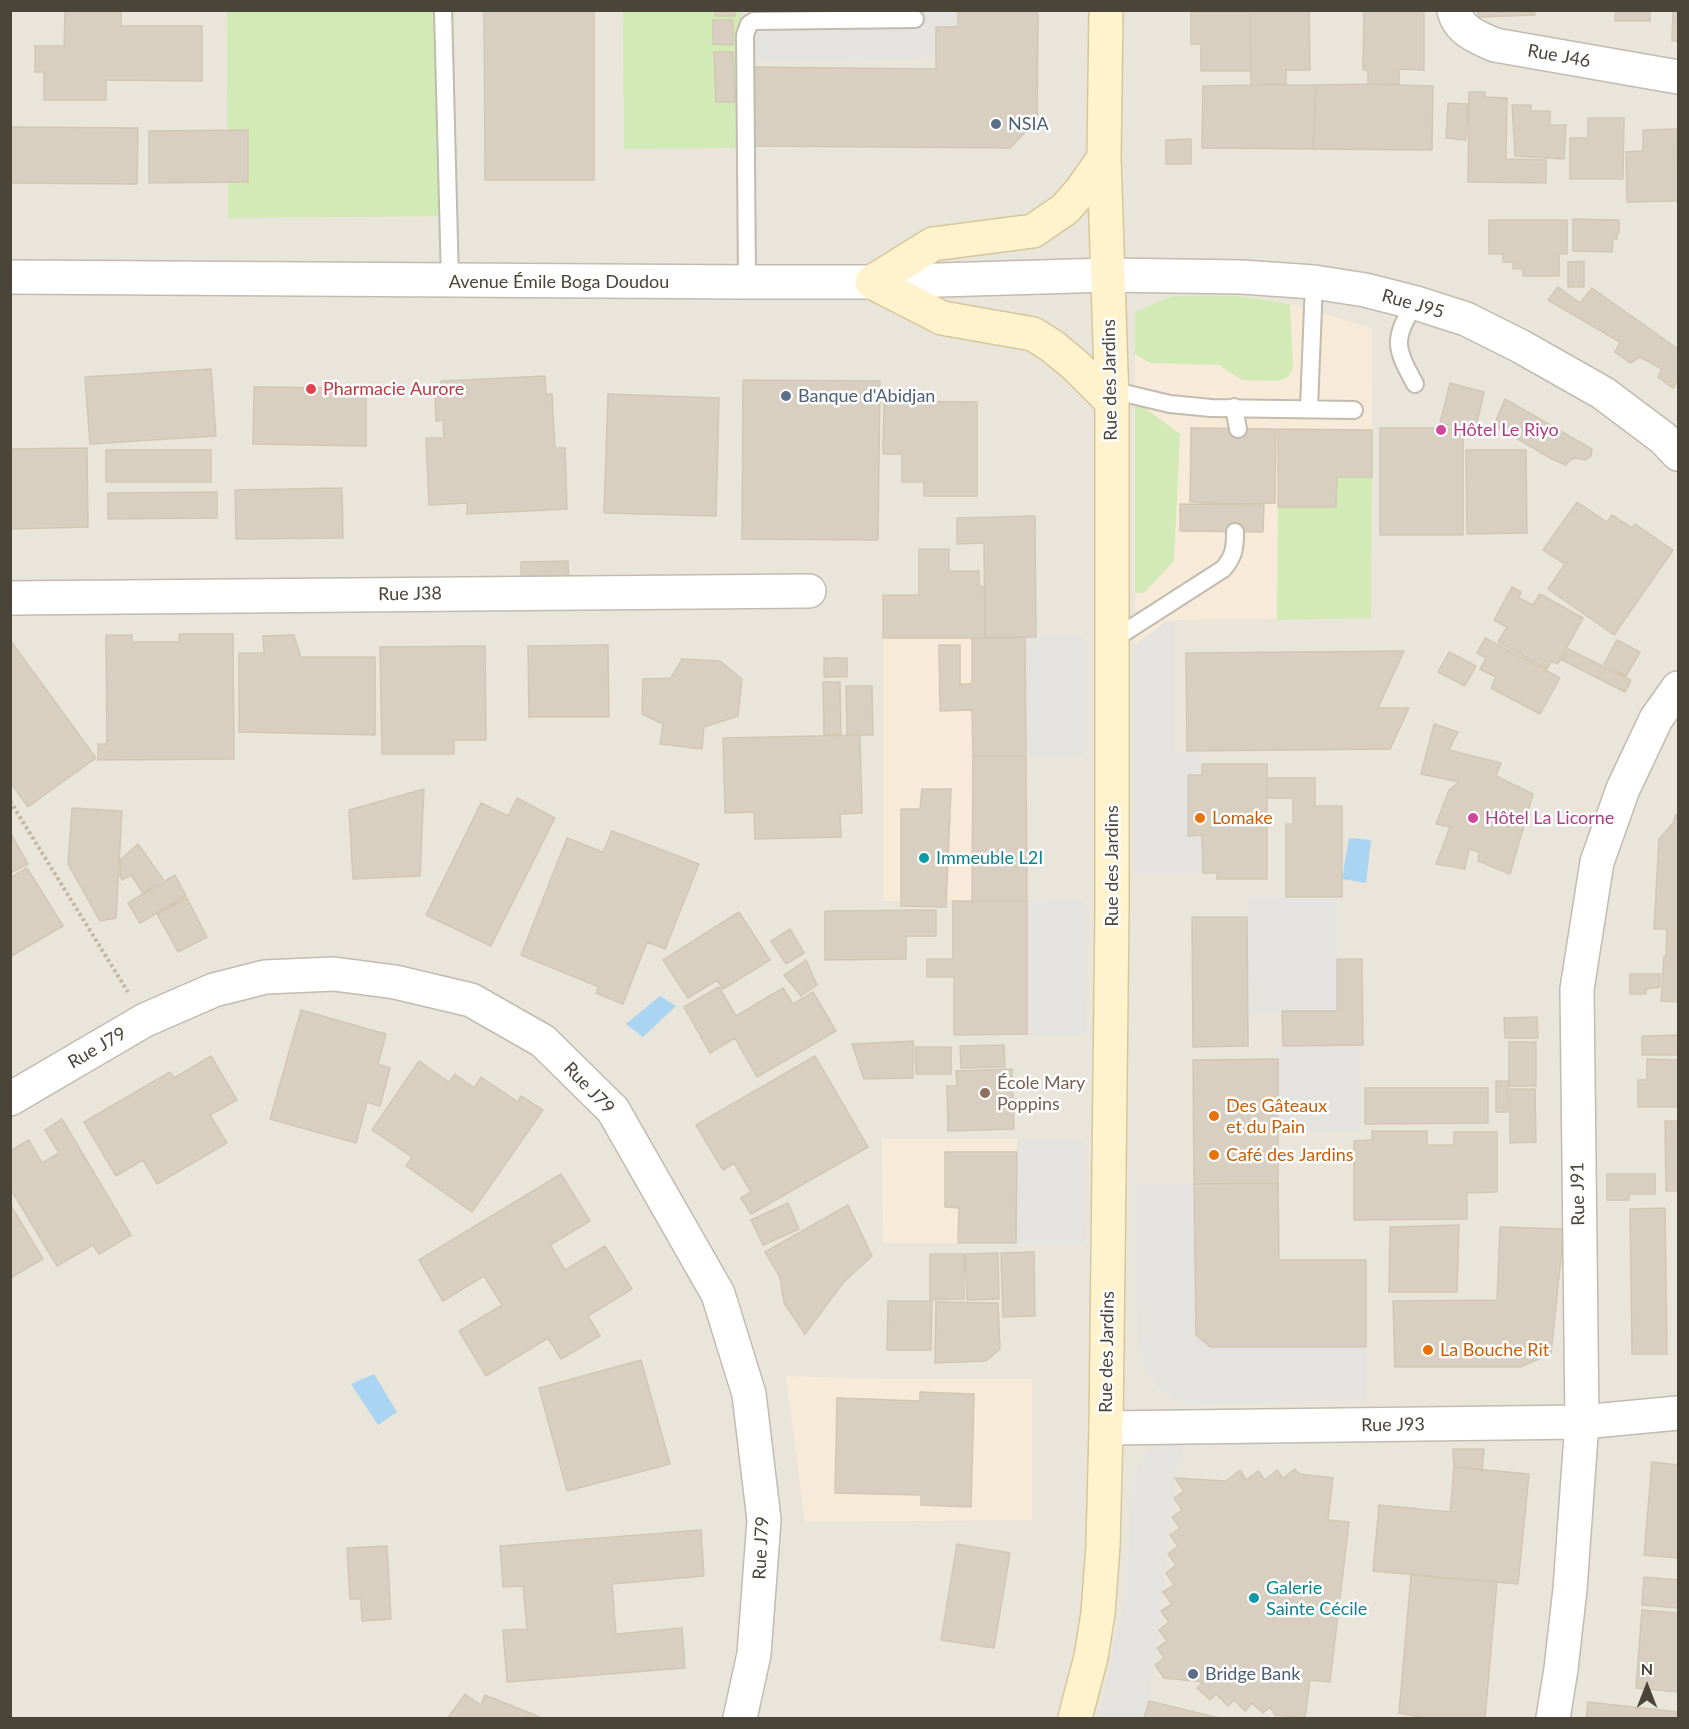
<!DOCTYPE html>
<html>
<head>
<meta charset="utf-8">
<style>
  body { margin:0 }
  #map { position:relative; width:1689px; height:1729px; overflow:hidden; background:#f6f3ec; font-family:Lato,sans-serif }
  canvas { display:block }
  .frame { position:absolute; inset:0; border:12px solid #4b4439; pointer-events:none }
  .north { position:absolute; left:1617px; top:1657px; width:60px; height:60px; -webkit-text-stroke:4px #fff; paint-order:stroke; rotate:0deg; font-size:16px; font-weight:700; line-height:24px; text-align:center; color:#4b4439 }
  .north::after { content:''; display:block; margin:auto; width:21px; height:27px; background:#4b4439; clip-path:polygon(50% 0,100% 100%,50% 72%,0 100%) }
</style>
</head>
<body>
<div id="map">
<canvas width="1689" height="1729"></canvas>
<div class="frame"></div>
<div class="north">N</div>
</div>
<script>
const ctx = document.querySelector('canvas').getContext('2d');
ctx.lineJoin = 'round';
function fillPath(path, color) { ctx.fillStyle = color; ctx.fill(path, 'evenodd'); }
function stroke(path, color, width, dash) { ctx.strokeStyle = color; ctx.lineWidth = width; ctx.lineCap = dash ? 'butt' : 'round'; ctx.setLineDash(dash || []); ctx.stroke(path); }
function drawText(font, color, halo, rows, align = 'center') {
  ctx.font = font + ' Lato,sans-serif'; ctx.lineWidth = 5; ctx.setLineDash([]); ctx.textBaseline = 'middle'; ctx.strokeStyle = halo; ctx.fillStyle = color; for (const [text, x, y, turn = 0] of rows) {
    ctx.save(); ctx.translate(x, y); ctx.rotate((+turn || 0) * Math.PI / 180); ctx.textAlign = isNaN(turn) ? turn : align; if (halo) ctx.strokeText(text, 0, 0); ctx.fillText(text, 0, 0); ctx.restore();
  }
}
const residential = new Path2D(`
  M11 11H1678V1718H11Z`);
const commercial = new Path2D(`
  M1172 296H1240L1290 304 1372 328 1371 618 1173 620 1165 622 1135 645V312Z
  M1025 637 1027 901H883V638Z
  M882 1139H1017L1016 1243H883Z
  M786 1376 883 1379H1032V1520L805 1522Z`);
const green = new Path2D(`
  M227 11H454L455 216 228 218Z
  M623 11H741V148L624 149Z
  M1172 296H1240L1290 304 1293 368 1288 377 1277 381 1242 380 1219 365 1150 363 1135 354V312Z
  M1135 401 1180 434 1174 561 1144 593H1135Z
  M1337 477H1372L1371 618 1277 620 1278 507H1336Z`);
const parking = new Path2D(`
  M741 11H958V27H936V57L741 62Z
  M1173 620V752L1202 753V775L1189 836 1202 835 1203 873H1135V645L1166 622Z
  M1084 635V757L1026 756 1025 637Z
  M1247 897H1337V1011L1248 1012Z
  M1084 900 1085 1034H1027V901Z
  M1361 1045V1130L1278 1131 1277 1046Z
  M1017 1139H1084L1085 1243H1016Z
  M1135 1184H1194L1196 1335 1210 1347H1366L1365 1400 1185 1403 1159 1389 1143 1365 1137 1335Z
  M1184 1439 1175 1478 1155 1665 1144 1718H1099L1125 1599 1134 1477 1143 1456 1159 1445Z`);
const water = new Path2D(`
  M1349 838 1371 840 1366 883 1342 879Z
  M660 996 676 1006 643 1037 626 1024Z
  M374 1374 397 1412 378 1425 351 1384Z`);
const building = new Path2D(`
  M65 10H121V26H202V81L106 80V100H44V72H35V46H64Z
  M484 10H594V180H485Z
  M715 10H735V16H715Z
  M958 10H1038L1037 120 1010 148 750 146 751 67 936 69V27H958Z
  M1250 10H1309L1310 70H1286V84L1251 85Z
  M1364 10H1424V70L1399 69V84H1368V70H1363Z
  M1478 10H1534L1535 15 1478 17Z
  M1616 10H1650V21H1615Z
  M1673 10H1678V41H1672Z
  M1191 12H1250L1251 71H1201V44H1191Z
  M713 20H733V45L713 44Z
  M714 52H733L735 102H716Z
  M1368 84 1433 86 1432 150 1313 149 1316 85Z
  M1251 85H1316L1313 149 1202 148 1203 86Z
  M1469 92H1485V97L1507 98 1506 159 1546 160V183L1468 182Z
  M1448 103 1468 104 1466 140 1446 138Z
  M1512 105H1531V111H1550V125H1566L1564 159 1515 156Z
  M1588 118H1624L1623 179H1570V138H1588Z
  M10 127 138 128 137 184 10 183Z
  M1677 129 1678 201 1627 202 1626 152 1643 151V130Z
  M248 130V182L149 183V131Z
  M1191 139V164H1166V140Z
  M1573 219 1619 220V233H1617V239H1613L1612 252 1573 251Z
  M1489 220H1567V254H1559V276H1523V269H1513V262H1503V254H1489Z
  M1584 261V287H1568V262Z
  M1558 287 1580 303 1592 288 1678 349V380L1673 388 1658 377 1662 369 1640 357 1630 363 1615 352 1620 342 1548 300Z
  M211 369 216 436 90 444 85 377Z
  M545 376 546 394H552L555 448H565L567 509 467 514V503L429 505 426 438H444L443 420 436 421 435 396H442L441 381Z
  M743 380 880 381 878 540 742 539Z
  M1450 383 1484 392 1475 431 1440 423Z
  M254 387 366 388V446L253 444Z
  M608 394 719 398 716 516 604 513Z
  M1505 399 1592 449 1591 456 1586 460 1576 458 1570 460 1566 465 1552 459 1494 425Z
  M884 401 977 402V496H924V482H902V454H883Z
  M1191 428 1276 429 1275 503 1236 504 1190 502Z
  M1380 428H1463V535H1380Z
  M1278 429 1372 430V477H1337L1336 507H1278Z
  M87 448 88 527 10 529V449Z
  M106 450H211V482H106Z
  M1466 450H1526L1527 533 1467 534Z
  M342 488 343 538 236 539 235 490Z
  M217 492V518L108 519V493Z
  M1577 502 1607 522 1612 515 1632 528 1635 524 1673 550 1614 635 1548 589 1565 564 1543 550Z
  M1180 504 1264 505 1263 532 1180 531Z
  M1035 516 1036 637 985 638 984 543 957 544V518Z
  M919 549H949V571H979V586L985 587V638H883V595H919Z
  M568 561 569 590 521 591V562Z
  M1512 587 1521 592 1519 598 1533 605 1540 594 1583 618 1558 664 1551 661 1547 669 1498 642 1507 627 1494 620Z
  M179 634H233L234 759 98 760V744H107L106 635H132V642H179Z
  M294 635 301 657H375V735L239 732V653H264L263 636Z
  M1025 637 1026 756H973L972 710 940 711 939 645H960V684H972V638Z
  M1485 638 1560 678 1540 714 1491 688 1496 677 1480 669 1486 658 1477 653Z
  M10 640 96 758 28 807 10 782Z
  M1617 640 1640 652 1626 676 1604 664Z
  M608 645 609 717H529L528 646Z
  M485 646 486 740H454V754H382L380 647Z
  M1568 649 1631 680 1625 692 1562 660Z
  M1404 651 1378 708H1409L1390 749 1187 751 1186 653Z
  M1449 652 1476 666 1465 686 1438 672Z
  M824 658H847V677H824Z
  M682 659 720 661 742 679 738 716 704 727 702 749 660 744 663 724 642 714 643 679 671 678Z
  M823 682H840L841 734 824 735Z
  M846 686H872L873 735H847Z
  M1434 724 1458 732 1449 750 1501 763 1496 776 1533 794 1510 874 1478 861 1479 852 1469 849 1465 869 1436 864 1450 827 1436 824 1449 790 1459 782 1421 774Z
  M860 735 862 813 840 814 841 837 755 839 754 812 725 813 723 738Z
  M973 756H1026L1027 901H972Z
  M1202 764H1267V879H1217V873H1203L1202 835 1188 836V775H1202Z
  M1267 778H1315V806H1342V897H1286V824H1293V798H1267Z
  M424 789 420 876 353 879 349 810Z
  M922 789H951L946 907 901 906V809H920Z
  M517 798 555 818 491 946 426 915 481 803 508 816Z
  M72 808 122 811 116 918 100 921 68 864Z
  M1675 815H1678V1002L1661 1001 1664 956H1666L1667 929H1654L1659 839 1674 822Z
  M612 831 699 864 665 949 647 942 623 1004 596 993 599 987 521 955 567 838 603 852Z
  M10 832 28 864 10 873Z
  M138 844 163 879 143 893 131 875 122 880 120 876 121 859Z
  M27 868 63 926 10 957V878Z
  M175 875 186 896 140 923 128 903Z
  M187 898 207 937 178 952 157 914Z
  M953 901H1027V1034L954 1035V977H927V959H953Z
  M936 910V936H906V959L825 960V911Z
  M739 912 770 960 723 989 717 980 688 998 663 960Z
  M1192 917H1247L1248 1046 1193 1047Z
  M790 929 804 953 786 964 771 941Z
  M1337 959H1362L1363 1045 1283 1046 1282 1011H1337Z
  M806 960 817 985 801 996 784 975Z
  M1630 974H1660V987L1646 989V994H1630Z
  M719 987 736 1016 783 988 793 1004 813 992 836 1031 757 1077 735 1038 710 1053 684 1007Z
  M301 1010 386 1034 378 1064 390 1068 380 1106 367 1102 356 1143 270 1119Z
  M1537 1017 1538 1038H1505L1504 1018Z
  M1678 1035V1055H1642V1036Z
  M913 1041V1078L864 1079 852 1044Z
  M1509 1042H1536V1086H1509Z
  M1004 1045 1005 1067 961 1068 960 1046Z
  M915 1047H951V1074H916Z
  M211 1056 237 1100 210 1115 227 1143 157 1184 143 1160 116 1176 84 1122 170 1072 174 1078Z
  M815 1056 868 1147 751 1214 741 1198 751 1192 734 1163 723 1170 696 1125Z
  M1278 1059V1183L1194 1184 1193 1060Z
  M1647 1059 1678 1060V1107H1638V1080H1647Z
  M419 1061 449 1082 455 1074 474 1088 481 1077 518 1102 521 1096 543 1110 472 1212 406 1166 412 1157 372 1130Z
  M1012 1069 1014 1129 948 1131 947 1086H957L956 1071Z
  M1496 1081H1508V1112H1496Z
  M1365 1088H1488V1123L1365 1124Z
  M1510 1089H1535L1536 1142 1510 1143Z
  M62 1119 131 1235 99 1254 93 1245 57 1266 10 1188V1151L29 1140 42 1163 59 1153 45 1130Z
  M1665 1121H1678V1191H1666Z
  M1372 1131H1427V1145H1454V1132H1497V1192L1467 1193V1219L1354 1220V1141L1372 1140Z
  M945 1152H1017L1016 1243H958L959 1208 945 1207Z
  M561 1174 590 1221 550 1245 565 1270 605 1246 632 1289 588 1316 600 1336 561 1359 548 1338 486 1376 459 1331 502 1305 484 1276 443 1301 419 1260Z
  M1607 1174H1655V1194H1629V1200H1607Z
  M1278 1183 1279 1260H1366V1347H1210L1196 1335 1194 1184Z
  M788 1203 799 1229 763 1245 751 1220Z
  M10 1204 43 1259 10 1278Z
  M848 1205 872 1256 843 1283 805 1334 784 1303 780 1277 765 1252Z
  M1665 1208 1667 1354H1632L1630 1209Z
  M1459 1225 1457 1292H1389L1390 1227Z
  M1500 1227 1564 1229 1551 1354 1520 1367H1395L1393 1301 1497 1300Z
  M1034 1252 1035 1316 1003 1317 1001 1253Z
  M998 1253 999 1299 967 1300 965 1254Z
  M930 1254H964V1299L930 1300Z
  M888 1301H932L931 1350H887Z
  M936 1302 998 1303 1000 1349 986 1361 935 1363Z
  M641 1360 670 1464 567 1491 539 1388Z
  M920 1392 974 1394 971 1507 921 1505V1495L835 1493 837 1398 920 1401Z
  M1453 1449H1484L1482 1470 1454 1467Z
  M1652 1462 1678 1465V1558L1644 1555Z
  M1454 1467 1529 1474 1518 1584 1373 1571 1379 1505 1450 1512Z
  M1295 1469 1299 1474 1333 1478 1328 1520 1349 1522 1330 1682 1310 1680 1305 1718 1275 1715 1270 1707 1263 1713 1252 1703 1245 1711 1234 1700 1228 1706 1216 1694 1210 1700 1197 1688 1203 1682 1164 1678 1155 1665 1164 1658 1157 1648 1167 1641 1159 1630 1169 1622 1161 1611 1172 1604 1163 1592 1174 1585 1166 1573 1176 1565 1168 1554 1178 1546 1170 1535 1180 1528 1172 1517 1182 1510 1174 1498 1184 1491 1175 1478 1226 1481 1240 1470 1246 1480 1258 1471 1265 1480 1277 1470 1283 1478Z
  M701 1530 704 1576 612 1584 616 1634 682 1628 685 1668 507 1682 503 1630 527 1629 523 1586 503 1587 500 1546Z
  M957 1544 1010 1553 994 1648 941 1640Z
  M387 1546 391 1619 362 1621 361 1599H350L347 1548Z
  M1411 1575 1497 1582 1485 1718H1424L1399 1713Z
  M1644 1577 1678 1580V1608L1642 1605Z
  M1642 1610 1678 1613V1692L1636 1688Z
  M465 1694 481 1705 485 1695 542 1718H448Z
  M1149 1701 1219 1718H1144Z
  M1588 1702 1678 1712V1718H1586Z`);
const path = new Path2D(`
  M10 801 128 992`);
const service = new Path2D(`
  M443 10 450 281
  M747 282 745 35 749 24 754 21 915 19
  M1415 384C1396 349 1391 339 1416 303
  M1111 390 1170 404 1211 408 1354 410
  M1234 407 1238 429
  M1309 408 1314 282
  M1111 641 1223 569C1234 557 1235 548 1235 532`);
const minor = new Path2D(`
  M1454 10C1458 30 1478 38 1495 45L1678 77
  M1108 275 1242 277 1314 282 1365 290 1416 303 1466 319 1520 346 1603 393 1663 438 1678 454
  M10 598 809 591
  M10 1099 145 1020 214 990 265 977 334 974 395 982 471 1000 543 1041 613 1110 718 1294 749 1394 764 1520 754 1654 740 1718
  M1106 1428 1582 1422 1678 1413
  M1553 1718 1561 1669 1570 1589 1582 1422 1577 989 1597 862 1623 789 1656 719 1678 688`);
const tertiary = new Path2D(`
  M10 277 747 282H872L1108 275`);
const secondary = new Path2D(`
  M872 282 933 244 1033 231 1065 209 1080 192 1104 158
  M872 282 942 318 1033 334 1052 346 1075 365 1112 402
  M1075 1718 1091 1657 1098 1613 1103 1546 1106 1428 1112 910V402L1104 158 1106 10`);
const markers = [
  [996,124,6,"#5c6f8a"],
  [311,389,6,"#e0444e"],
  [786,396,6,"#5c6f8a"],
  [1441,430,6,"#d1479c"],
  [1200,818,6,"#e8710a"],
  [1473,818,6,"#d1479c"],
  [924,858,6,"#0f9aa8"],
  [985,1093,6,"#8d6e63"],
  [1214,1116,6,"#e8710a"],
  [1214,1155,6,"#e8710a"],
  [1428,1350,6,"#e8710a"],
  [1254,1598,6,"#0f9aa8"],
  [1193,1674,6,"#5c6f8a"]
];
const streetNames = [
  ["Rue J46",1559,56,10],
  ["Avenue Émile Boga Doudou",559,282],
  ["Rue J95",1413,304,16],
  ["Rue des Jardins",1110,380,-91],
  ["Rue J38",410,594,-1],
  ["Rue des Jardins",1112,866,-90],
  ["Rue J79",97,1048,-30],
  ["Rue J79",589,1088,46],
  ["Rue J91",1578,1194,-91],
  ["Rue des Jardins",1107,1352,-89],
  ["Rue J93",1393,1425,-1],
  ["Rue J79",761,1548,-87]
];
const serviceNames = [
  ["NSIA",1008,124],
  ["Banque d'Abidjan",798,396],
  ["Bridge Bank",1205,1674]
];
const healthNames = [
  ["Pharmacie Aurore",323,389]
];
const hotelNames = [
  ["Hôtel Le Riyo",1453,430],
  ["Hôtel La Licorne",1485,818]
];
const foodNames = [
  ["Lomake",1212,818],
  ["Des Gâteaux",1226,1106],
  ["et du Pain",1226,1127],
  ["Café des Jardins",1226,1155],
  ["La Bouche Rit",1440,1350]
];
const cultureNames = [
  ["Immeuble L2I",936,858],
  ["Galerie",1266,1588],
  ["Sainte Cécile",1266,1609]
];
const educationNames = [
  ["École Mary",997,1083],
  ["Poppins",997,1104]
];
fillPath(residential, '#eae5da');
fillPath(commercial, '#f7ead8');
fillPath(green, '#d2eab5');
fillPath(parking, '#e5e3e0');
fillPath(water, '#a9d4f2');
fillPath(building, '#d8cfc1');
stroke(building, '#d3c7b4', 1.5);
stroke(service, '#c2bbae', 20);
stroke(minor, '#c2bbae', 36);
stroke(tertiary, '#c2bbae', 36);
stroke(secondary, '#d6c79b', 36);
stroke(path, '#c4b79f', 4, [3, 3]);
stroke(service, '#fff', 16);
stroke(minor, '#fff', 33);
stroke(tertiary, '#fff', 33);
stroke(secondary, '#fff3cd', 33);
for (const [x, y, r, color] of markers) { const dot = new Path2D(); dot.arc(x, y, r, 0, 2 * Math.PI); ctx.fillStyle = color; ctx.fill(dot); stroke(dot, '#fff', 2); }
drawText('18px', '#4b4439', '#fff', streetNames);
drawText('18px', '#4e5e75', '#fff', serviceNames, 'left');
drawText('18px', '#be3a42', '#fff', healthNames, 'left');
drawText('18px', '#b23c85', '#fff', hotelNames, 'left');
drawText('18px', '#c56008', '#fff', foodNames, 'left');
drawText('18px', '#0d838f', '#fff', cultureNames, 'left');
drawText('18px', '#785e54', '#fff', educationNames, 'left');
</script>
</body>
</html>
